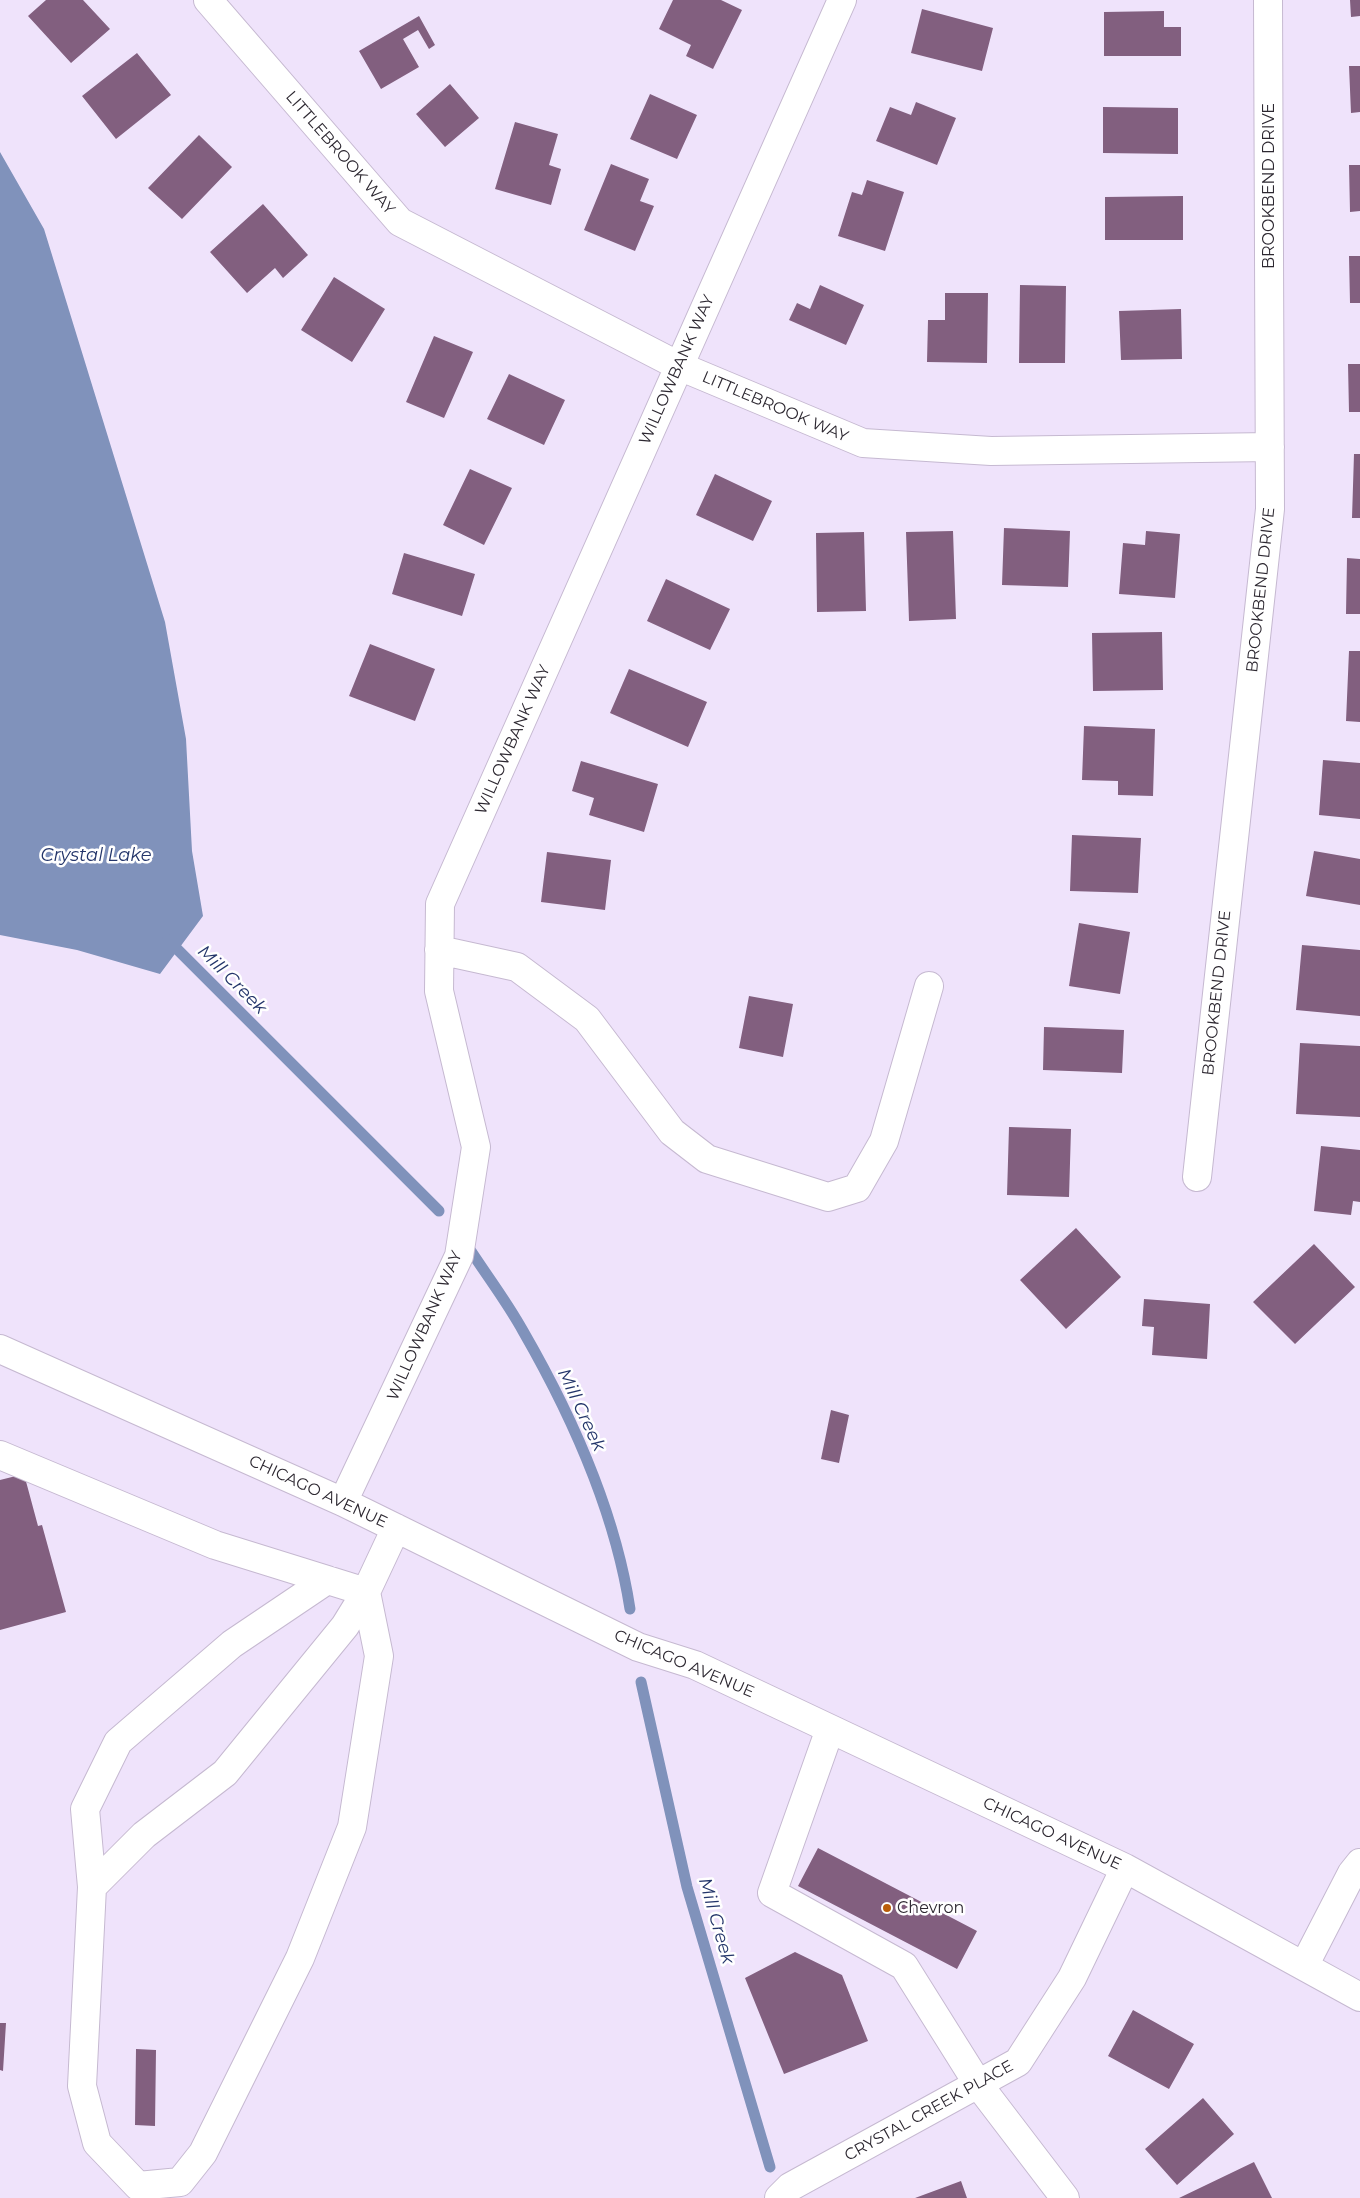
<!DOCTYPE html>
<html>
<head>
<meta charset="utf-8">
<style>
  body { margin:0 }
  canvas { display:block; background:#efe3fb }
</style>
</head>
<body>
<canvas width="1360" height="2198"></canvas>
<script>
const ctx = document.querySelector('canvas').getContext('2d');
ctx.lineJoin = 'round';
function fillPath(path, color) { ctx.fillStyle = color; ctx.fill(path, 'evenodd'); }
function stroke(path, color, width, dash) { ctx.strokeStyle = color; ctx.lineWidth = width; ctx.lineCap = dash ? 'butt' : 'round'; ctx.setLineDash(dash || []); ctx.stroke(path); }
function drawText(font, color, halo, rows, align = 'center') {
  ctx.font = font + ' Montserrat,sans-serif'; ctx.lineWidth = 5; ctx.setLineDash([]); ctx.textBaseline = 'middle'; ctx.strokeStyle = halo; ctx.fillStyle = color; for (const [text, x, y, turn = 0] of rows) {
    ctx.save(); ctx.translate(x, y); ctx.rotate((+turn || 0) * Math.PI / 180); ctx.textAlign = isNaN(turn) ? turn : align; if (halo) ctx.strokeText(text, 0, 0); ctx.fillText(text, 0, 0); ctx.restore();
  }
}
const water = new Path2D(`
  M0 152 44 229 165 622 186 739 192 851 203 916 160 974 77 950 0 935Z`);
const stream = new Path2D(`
  M168 940 439 1211
  M465 1242C484 1272 506 1300 523 1331 572 1416 615 1511 630 1609
  M641 1682 687 1887 770 2167`);
const building = new Path2D(`
  M46 0H83L110 29 71 63 28 16Z
  M673 0H721L742 10 713 69 686 56 691 45 659 29Z
  M1350 0H1360V16L1351 17Z
  M922 9 993 28 982 71 911 53Z
  M1164 11V27H1181V56H1104V12Z
  M419 16 435 45 429 49 418 30 403 39 419 67 381 89 359 51Z
  M137 53 171 95 116 139 82 96Z
  M1349 66H1360V112L1351 113Z
  M450 84 479 118 445 147 416 114Z
  M650 94 697 115 677 159 630 139Z
  M916 102 956 118 937 165 876 141 890 107 911 115Z
  M1103 107 1178 108V154L1103 153Z
  M515 122 558 134 549 165 561 169 551 205 495 189Z
  M199 135 232 167 182 219 148 188Z
  M611 164 649 179 640 201 654 206 635 251 584 230Z
  M1349 165H1360V211L1350 212Z
  M867 180 904 192 885 251 838 236 852 192 862 195Z
  M1183 196V240H1105V197Z
  M263 204 308 255 283 278 275 268 247 293 210 252Z
  M1349 256H1360V303H1350Z
  M334 277 385 309 352 362 301 330Z
  M820 285 864 305 846 345 789 320 797 303 810 309Z
  M1020 285 1066 286 1065 363H1019Z
  M945 293H988L987 363 927 362 928 320H945Z
  M1181 309 1182 359 1121 360 1119 311Z
  M434 336 473 352 444 418 406 402Z
  M1348 364H1360V412H1349Z
  M509 374 565 400 544 445 487 419Z
  M1354 454H1360V518H1352Z
  M470 469 512 488 484 545 443 525Z
  M715 474 772 501 753 541 696 515Z
  M1004 528 1070 531 1068 587 1002 585Z
  M953 531 956 619 909 621 906 532Z
  M1146 531 1180 534 1175 598 1119 594 1123 543 1145 545Z
  M864 532 866 611 817 612 816 533Z
  M404 553 475 574 462 616 392 594Z
  M1347 558 1360 559V614H1346Z
  M666 579 730 609 710 650 647 621Z
  M1162 632 1163 690 1093 691 1092 633Z
  M370 644 435 669 415 721 349 696Z
  M1349 651H1360V722L1346 721Z
  M629 669 707 702 688 747 610 713Z
  M1084 726 1155 729 1153 796 1118 795V781L1082 780Z
  M1323 760 1360 763V819L1319 815Z
  M581 761 658 784 644 832 589 815 594 798 572 791Z
  M1072 835 1141 838 1138 893 1070 891Z
  M1314 851 1360 859V905L1306 896Z
  M547 852 611 860 605 910 541 902Z
  M1079 923 1130 932 1120 994 1069 986Z
  M1302 945 1360 950V1016L1296 1010Z
  M749 996 793 1004 783 1057 739 1048Z
  M1044 1027 1124 1030 1122 1073 1043 1070Z
  M1300 1043 1360 1046V1117L1296 1114Z
  M1009 1127 1071 1129 1069 1197 1007 1195Z
  M1321 1146 1360 1150V1202L1353 1201 1351 1215 1314 1211Z
  M1076 1228 1121 1277 1066 1329 1020 1280Z
  M1314 1244 1355 1287 1295 1344 1253 1302Z
  M1144 1299 1210 1304 1207 1359 1152 1355 1154 1327 1142 1326Z
  M831 1410 849 1415 839 1463 821 1459Z
  M24 1474 38 1526 42 1525 66 1612 0 1630V1480Z
  M818 1848 977 1931 957 1969 798 1886Z
  M795 1952 842 1975 868 2041 784 2074 745 1978Z
  M1133 2010 1194 2044 1169 2089 1108 2056Z
  M0 2023H6L3 2071 0 2070Z
  M136 2049 156 2050 155 2126 135 2125Z
  M1203 2098 1234 2134 1177 2185 1145 2149Z
  M1254 2162 1272 2198H1179Z
  M961 2181 967 2198H915Z`);
const minor = new Path2D(`
  M208 0 400 222 679 366 863 443 991 451 1270 447
  M439 950 517 967 587 1019 672 1132 707 1159 828 1197 857 1188 884 1141 929 986
  M1197 1177 1270 509 1268 0
  M0 1349 343 1502 638 1647 695 1665 1125 1868 1360 1997
  M0 1455 215 1545 366 1592 396 1528
  M343 1502 459 1256 476 1147 439 991 440 904 842 0
  M366 1592 379 1656 352 1827 300 1958 203 2153 180 2182 138 2186 97 2143 82 2086 92 1887 144 1835 225 1773 345 1626Z
  M830 1729 772 1893 904 1966 978 2084 1065 2198
  M92 1887 85 1809 118 1742 232 1644 327 1580
  M1304 1966 1352 1873 1360 1863
  M779 2198 790 2187 1018 2062 1072 1978 1125 1868`);
const markers = [
  [887,1908,5,"#ba5d0a"]
];
const streetNames = [
  ["LITTLEBROOK WAY",340,153,49],
  ["BROOKBEND DRIVE",1269,186,-90],
  ["WILLOWBANK WAY",677,370,-66],
  ["LITTLEBROOK WAY",775,407,23],
  ["BROOKBEND DRIVE",1261,590,-84],
  ["WILLOWBANK WAY",513,740,-66],
  ["BROOKBEND DRIVE",1217,993,-84],
  ["WILLOWBANK WAY",425,1326,-66],
  ["CHICAGO AVENUE",318,1492,25],
  ["CHICAGO AVENUE",684,1664,23],
  ["CHICAGO AVENUE",1052,1834,25],
  ["CRYSTAL CREEK PLACE",929,2111,-29]
];
const poiNames = [
  ["Chevron",897,1908]
];
const waterNames = [
  ["Crystal Lake",96,856],
  ["Mill Creek",232,980,45],
  ["Mill Creek",581,1410,65],
  ["Mill Creek",716,1921,74]
];
fillPath(water, '#8092bb');
stroke(stream, '#8092bb', 11);
fillPath(building, '#825f7f');
stroke(minor, '#c6b9d1', 30);
stroke(minor, '#fff', 28);
for (const [x, y, r, color] of markers) { const dot = new Path2D(); dot.arc(x, y, r, 0, 2 * Math.PI); ctx.fillStyle = color; ctx.fill(dot); stroke(dot, '#fff', 2); }
drawText('16px', '#2d2831', '#fff', streetNames);
drawText('16px', '#2d2831', '#fff', poiNames, 'left');
drawText('italic 18px', '#23356a', '#fff', waterNames);
</script>
</body>
</html>
